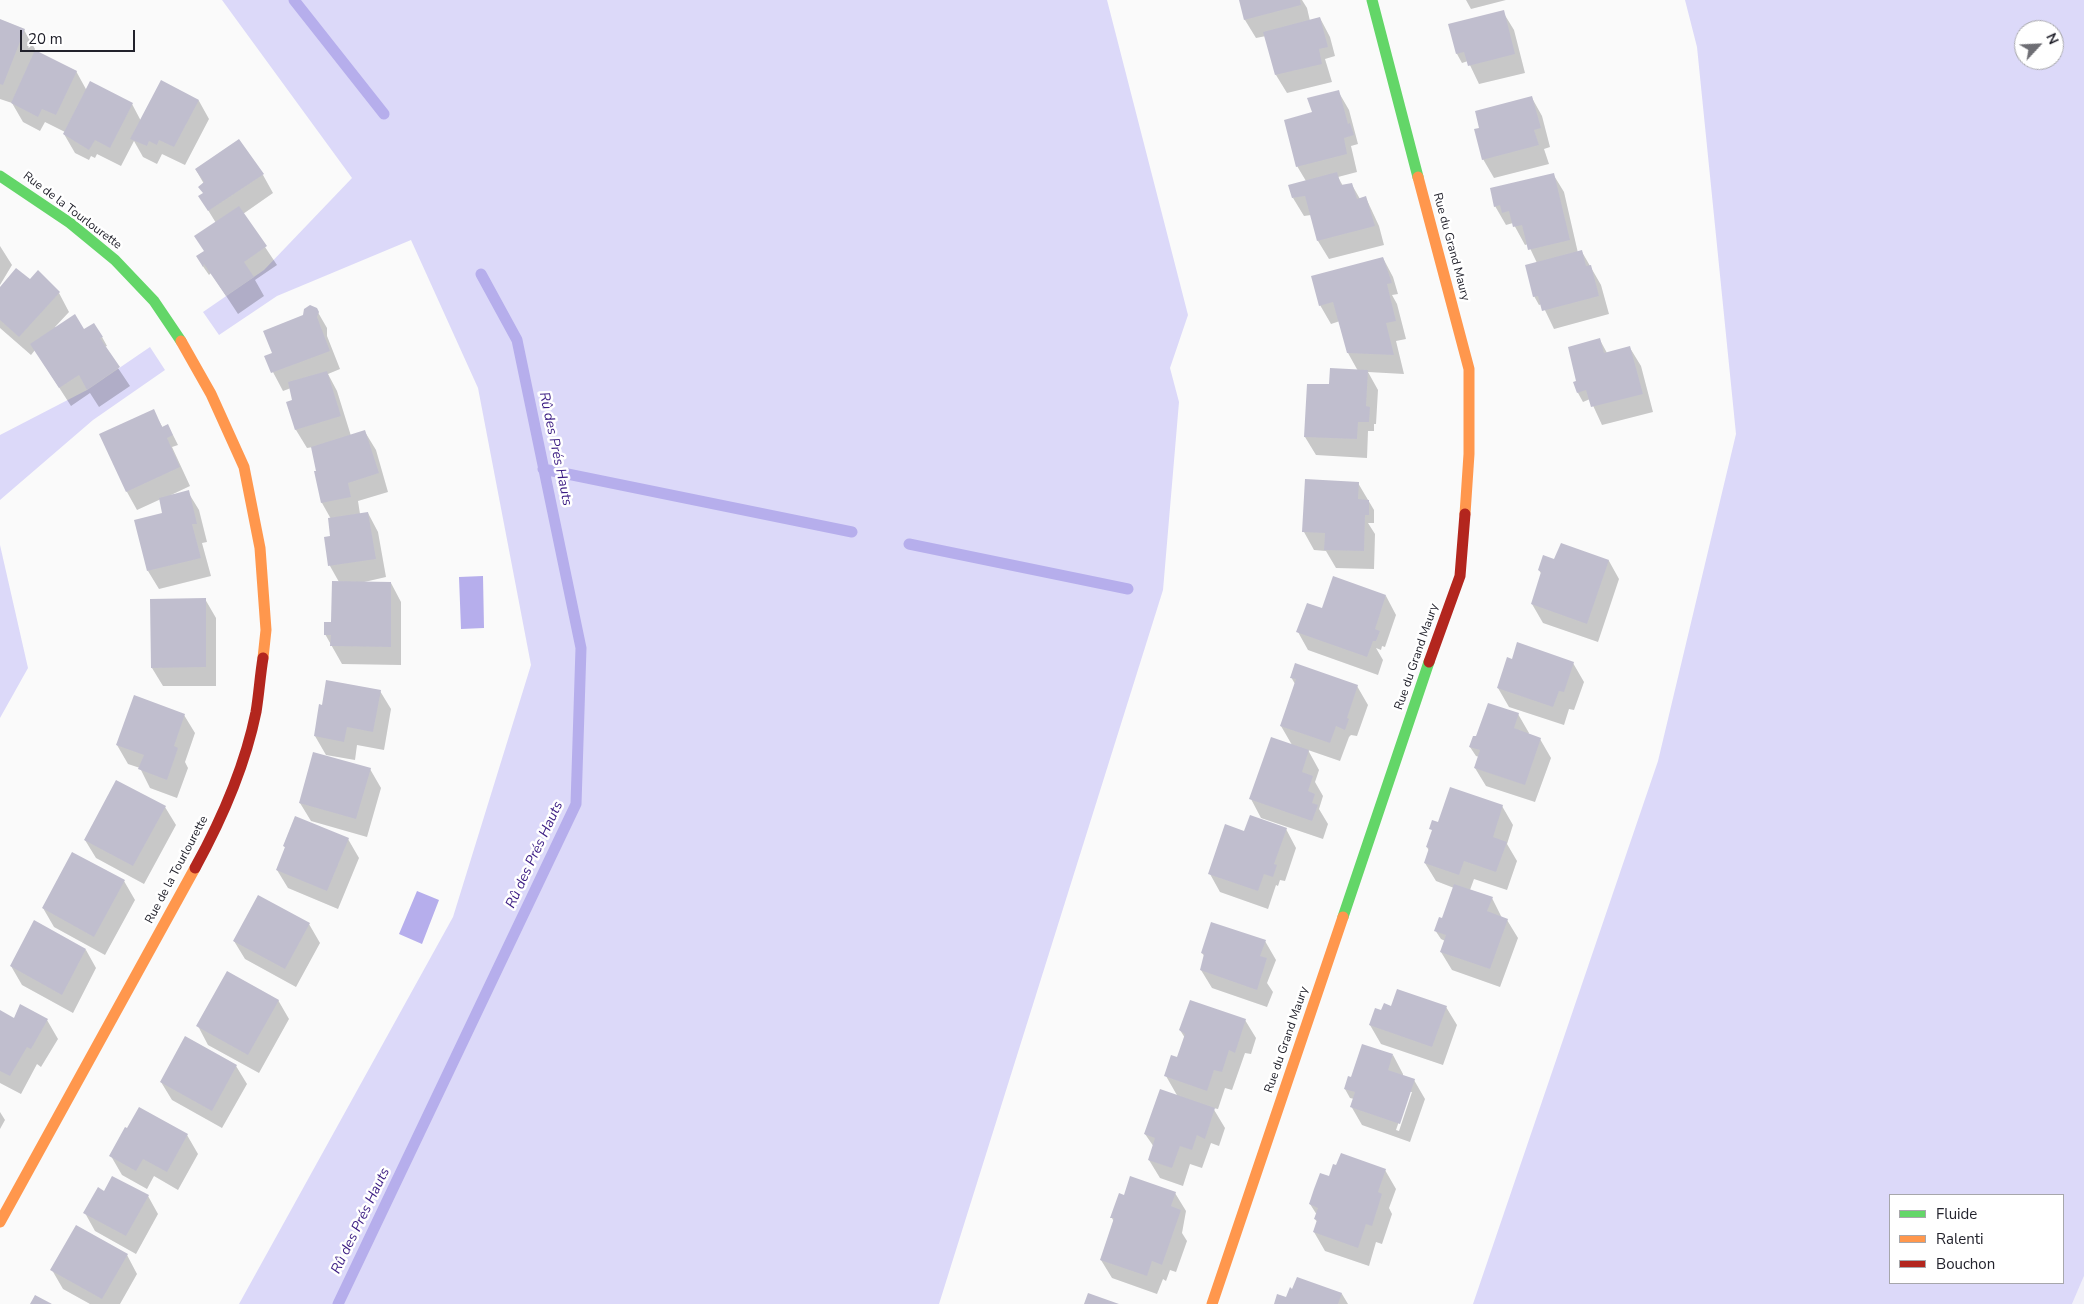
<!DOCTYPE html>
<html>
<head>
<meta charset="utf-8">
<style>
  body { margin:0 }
  #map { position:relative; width:2084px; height:1304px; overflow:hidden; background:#fafafa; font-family:"Nunito Sans",sans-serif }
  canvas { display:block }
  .legend { position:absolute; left:1889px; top:1194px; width:175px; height:90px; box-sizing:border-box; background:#fff; border:1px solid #a7a7ab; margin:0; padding:6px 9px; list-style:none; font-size:15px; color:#22222c }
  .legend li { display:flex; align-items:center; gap:10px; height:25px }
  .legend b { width:25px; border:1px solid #a7a7ab }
  .north { position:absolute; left:2014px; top:20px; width:50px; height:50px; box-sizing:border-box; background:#fff; border:1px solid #a7a7ab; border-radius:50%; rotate:65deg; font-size:14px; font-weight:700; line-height:20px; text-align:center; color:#22222c }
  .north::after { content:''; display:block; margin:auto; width:18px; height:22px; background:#6e6e74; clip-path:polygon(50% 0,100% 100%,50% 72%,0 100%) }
  .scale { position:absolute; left:20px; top:30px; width:115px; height:22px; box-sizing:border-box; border:2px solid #22222c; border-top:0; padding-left:6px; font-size:15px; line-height:18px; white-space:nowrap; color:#22222c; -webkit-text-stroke:4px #fff; paint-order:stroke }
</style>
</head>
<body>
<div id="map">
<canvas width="2084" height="1304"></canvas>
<ul class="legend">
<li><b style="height:6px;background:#63d668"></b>Fluide</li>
<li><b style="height:6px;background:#ff974d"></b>Ralenti</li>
<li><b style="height:6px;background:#b3261e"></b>Bouchon</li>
</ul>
<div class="north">N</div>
<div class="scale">20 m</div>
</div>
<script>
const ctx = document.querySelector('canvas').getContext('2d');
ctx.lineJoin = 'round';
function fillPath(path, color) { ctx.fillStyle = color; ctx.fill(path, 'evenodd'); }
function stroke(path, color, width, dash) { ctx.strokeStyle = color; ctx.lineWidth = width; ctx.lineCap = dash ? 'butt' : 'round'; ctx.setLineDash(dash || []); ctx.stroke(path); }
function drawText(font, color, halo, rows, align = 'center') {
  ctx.font = font + ' "Nunito Sans",sans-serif'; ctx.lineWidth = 5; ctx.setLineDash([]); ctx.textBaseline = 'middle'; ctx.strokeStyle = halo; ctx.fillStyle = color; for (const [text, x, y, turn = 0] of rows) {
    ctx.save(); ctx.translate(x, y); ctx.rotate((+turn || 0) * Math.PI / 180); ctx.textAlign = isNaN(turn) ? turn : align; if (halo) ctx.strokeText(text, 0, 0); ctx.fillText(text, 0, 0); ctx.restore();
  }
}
const built = new Path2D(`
  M2084 1276V1304H2072Z`);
const green = new Path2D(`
  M222 0H1107L1188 315 1170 368 1179 402 1163 590 939 1304H239L453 917 531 665 478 388 411 240 277 296 219 335 203 312 264 270 352 178Z
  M1685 0H2084V1276L2072 1304H1473L1658 761 1736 434 1697 47ZM2024 30H2054V60H2024ZM1890 1195H2063V1283H1890Z
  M150 347 165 370 93 420 0 500V435L87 390Z
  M0 545 28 668 0 718Z`);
const water = new Path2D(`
  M483 576 484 628 461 629 459 577Z
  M417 891 439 900 422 944 399 934Z`);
const shadow = new Path2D(`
  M1240 0H1302L1307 8 1310 21 1320 18 1330 37 1335 56 1325 59 1332 82 1287 93 1276 75 1266 36 1256 38 1245 20Z
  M1466 0H1506L1471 9Z
  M1503 12 1514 30 1525 73 1479 84 1468 61 1462 63 1457 54 1450 25Z
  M0 21 24 30 35 49 34 51 76 71 87 91 132 104 141 121 162 82 199 101 209 119 185 165 162 154 157 164 143 157 134 141 121 166 97 154 95 158 91 156 89 160 75 153 64 134 65 132 45 122 40 131 23 122 12 103 0 99Z
  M1338 91 1349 110 1358 144 1351 146 1357 172 1338 177 1343 186 1352 185 1360 199 1366 198 1379 226 1384 245 1329 259 1318 241 1311 215 1304 216 1293 198 1306 181 1297 166 1313 113Z
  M1532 98 1542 116 1550 147 1544 149 1549 164 1494 178 1483 159Z
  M196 170 263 175 273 193 243 214 277 265 255 280 264 296 238 314 211 273 209 275 202 265 205 252 216 223 200 197 204 194V184Z
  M1553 174 1564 192 1578 253 1582 252 1601 285 1609 314 1554 329 1542 304 1539 305 1534 296 1537 263 1528 244 1525 245 1513 223 1506 225 1495 206Z
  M0 246 12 265 0 285Z
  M1383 258 1393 277 1398 294 1392 295 1397 304 1406 339 1396 341 1404 374 1368 372 1378 390 1376 424H1374V431H1368L1367 458 1316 455 1305 437 1330 386 1358 371 1348 353 1340 321 1331 324 1320 305Z
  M34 285 59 293 69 312 55 327 84 331 102 337 107 346 104 347 130 386 99 407 90 393 71 406 35 350 31 355 0 328V289Z
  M316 309 327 328V336L340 369 328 374 337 391 351 436 365 432 376 450 388 492 358 501 360 514 368 513 378 532 386 577 360 583H391L401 602V665L342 664 325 634 332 623 339 582 330 566 331 519 322 503 313 447 307 448 296 430 288 402 294 401 291 388 283 391 265 357 273 354 304 316Z
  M1600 340 1607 353 1630 348 1641 366 1653 412 1602 425 1590 399 1583 402 1578 393V382Z
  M153 411 163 428 173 435 178 445 172 447 190 486 171 495 188 492 199 510 207 542 202 543 211 576 159 589 148 571 164 514 161 499 137 510 127 492 101 435Z
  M1358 483 1374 510V523H1368L1375 534 1374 569 1336 568 1326 551 1314 550 1304 532Z
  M1554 560 1609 561 1619 579 1598 642 1543 623 1532 604 1542 575 1539 570Z
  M1386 596 1396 615 1385 647 1382 646 1381 650 1376 648 1383 660 1378 675 1308 650 1298 632 1322 610Z
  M205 599 216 618V686H163L152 668Z
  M1516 662 1573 663 1584 682 1574 710 1569 709 1564 725 1509 707 1498 688Z
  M1291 677 1357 686 1368 705 1357 736 1351 735 1349 737 1340 761 1308 750 1319 770 1315 782 1323 796 1319 809 1328 824 1323 839 1261 818 1251 799 1292 745 1281 726 1295 684Z
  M380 691 391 709 384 750 357 745 355 760 326 755 315 736Z
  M1518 714 1529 733 1528 735 1540 739 1551 758 1535 802 1486 786 1475 768 1479 757 1476 756 1470 747Z
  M184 715 195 733 185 762 188 768 177 798 150 788 140 768 128 764 117 745Z
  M370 769 381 788 367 837 311 821 300 803Z
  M1502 806 1513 825 1507 844 1517 861 1507 890 1474 879 1470 890 1492 898 1502 918 1507 920 1518 938 1500 987 1452 970 1441 952 1445 941 1441 939 1435 930 1445 921 1454 888 1436 881 1425 863 1429 851 1427 847 1433 832 1431 828Z
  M165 807 176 825 144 884 96 858 85 840Z
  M1286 829 1296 848 1285 881 1280 880 1278 886 1276 885 1268 909 1220 892 1210 874 1245 833Z
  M348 839 359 858 338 909 288 888 277 870 286 849 284 846Z
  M124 881 135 900 105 955 54 927 43 908Z
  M309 924 320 943 296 987 245 959 234 941Z
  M1265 941 1276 960 1267 983 1273 992 1267 1007 1212 988 1201 970 1205 957 1202 953Z
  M86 950 96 968 73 1013 22 985 11 966Z
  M278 1000 289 1019 259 1073 208 1045 198 1026Z
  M1390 1007H1446L1457 1025 1443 1065 1381 1044 1370 1025Z
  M0 1012 14 1019 47 1020 58 1039 41 1067 37 1064 21 1094 0 1083Z
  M1245 1020 1256 1038 1251 1054 1245 1053 1232 1090 1225 1088 1218 1109 1213 1108 1225 1128 1219 1146 1211 1143 1202 1168 1190 1164 1183 1186 1160 1178 1149 1160 1154 1147 1145 1134 1178 1097 1166 1076 1178 1059 1185 1038 1180 1030Z
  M1393 1055 1403 1074V1076L1414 1080 1425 1099 1410 1142 1362 1125 1351 1106 1354 1099 1350 1098 1345 1089ZM1409 1092H1412L1399 1131 1396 1130Z
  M236 1066 247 1084 222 1128 172 1100 161 1082Z
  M0 1112 5 1120 0 1129Z
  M187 1135 198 1154 178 1190 154 1176 147 1189 122 1175 111 1156Z
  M1385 1170 1396 1189 1389 1208 1392 1214 1382 1244 1376 1242 1369 1266 1325 1251 1314 1232 1318 1223 1315 1219 1317 1215 1310 1204 1329 1177Z
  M104 1193 148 1196 158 1214 136 1254 95 1231 85 1213Z
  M1175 1193 1186 1211 1182 1233 1187 1241 1176 1272 1170 1270 1166 1281 1163 1279 1157 1294 1112 1278 1101 1260 1114 1222 1112 1218 1125 1197Z
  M127 1255 137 1274 120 1304H90L63 1289 52 1270Z
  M1342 1294 1348 1304H1275L1287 1299Z`);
const stream = new Path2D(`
  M294 0 384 114
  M543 469 852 532
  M909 544 1128 589
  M338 1304 576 804 581 648 517 340 481 274`);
const building = new Path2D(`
  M1239 0H1300L1301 5 1244 20Z
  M1504 10 1515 54 1468 66 1464 52 1456 54 1448 24Z
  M1320 17 1328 47 1319 49 1322 64 1275 75 1263 32Z
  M0 19 25 29 3 85 0 84Z
  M35 50 77 71 56 115 42 109 38 117 11 103Z
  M161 80 199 100 174 147 159 140 157 145 149 141 147 146 130 139Z
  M90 81 133 103 110 148 95 140 89 150 63 134Z
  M1339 90 1348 124 1350 123 1354 135 1344 138 1347 154 1296 167 1284 120 1312 112 1307 98Z
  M1532 96 1541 128 1534 130 1539 145 1482 160 1474 129 1479 128 1475 111Z
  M239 139 264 174 208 211 198 196 203 193 198 187 204 182 195 169Z
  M1337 172 1341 185 1352 183 1357 199 1366 196 1375 226 1317 241 1305 196 1292 198 1288 185Z
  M1554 173 1570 240 1528 250 1522 225 1513 227 1509 211 1502 213 1500 205 1494 207 1490 188Z
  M239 206 267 246 244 262 254 277 226 296 204 264 203 267 196 256 204 251 194 236Z
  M1582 250 1586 266 1591 265 1599 296 1542 311 1538 296 1533 297 1525 265Z
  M1383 257 1392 283 1387 284 1396 321 1386 323 1394 355 1347 353 1333 302 1319 306 1311 276Z
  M16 268 30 279 38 270 60 292 19 337 0 320V287Z
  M310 305 317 308 319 312 317 317 330 351 271 373 264 356 272 353 263 331 303 315 304 309Z
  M75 314 84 329 94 323 103 337 100 338 120 367 87 390 79 375 59 388 30 344Z
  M1600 338 1604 353 1630 346 1643 394 1591 407 1586 390 1577 393 1573 382 1576 381 1568 347Z
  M1330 368 1368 370 1366 406 1370 407 1369 422H1358L1357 439 1304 437 1307 384H1329Z
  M327 371 341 416 295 430 286 402 292 400 288 382Z
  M154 409 162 427 168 424 173 435 167 438 180 467 126 492 99 434Z
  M365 430 379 473 348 483 351 497 321 503 314 471H316L311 447Z
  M1305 479 1359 482 1358 499 1369 500V515H1365L1364 551 1324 550 1325 533 1302 532Z
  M189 490 197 524H192L201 558 147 571 134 520 162 513 159 498Z
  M368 512 376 559 328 566 324 537 330 536 328 518Z
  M1561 543 1609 560 1587 624 1531 604 1541 572 1538 570 1543 555 1554 559Z
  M1333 576 1386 595 1375 629 1380 631 1376 641H1373L1367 657 1296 632 1307 603 1322 608Z
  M332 581 391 582V647L330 646 331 635H324V622H331Z
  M206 598V667L151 668 150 599Z
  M1517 642 1574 662 1564 692 1559 691 1553 707 1497 688 1507 657 1512 659Z
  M1295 663 1358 685 1347 718 1349 719 1345 730 1336 726 1330 743 1280 726 1296 679 1290 678Z
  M326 680 381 690 373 732 347 727 344 742 314 736 319 704 322 705Z
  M134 695 185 714 174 746 178 748 167 780 138 769 144 755 116 745Z
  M1488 703 1519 713 1514 728 1541 738 1525 785 1474 768 1480 750 1469 747 1473 736H1476Z
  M1271 737 1309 750 1302 772 1313 776 1308 791 1315 794 1312 803 1318 805 1312 821 1249 799Z
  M313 752 371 768 356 819 299 803Z
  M116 780 166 806 133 866 84 840Z
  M1450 787 1503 805 1493 837 1507 842 1496 872 1464 861 1459 875 1424 863 1429 848 1426 847 1432 830 1429 829 1432 820 1438 822Z
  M1250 815 1287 828 1274 864 1277 865 1273 877 1264 874 1258 891 1208 874 1225 824 1244 831Z
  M295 816 349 838 327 891 276 870 285 847 283 846Z
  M72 852 125 880 94 937 42 908Z
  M1454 884 1493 897 1487 911 1508 919 1490 969 1440 952 1446 935 1434 931 1439 917 1442 918Z
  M258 895 310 923 285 969 233 941Z
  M34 920 86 949 62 995 10 966Z
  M1211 922 1266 940 1260 956 1267 958 1257 990 1200 970 1204 954 1201 953Z
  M227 971 279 1000 248 1055 196 1026Z
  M1397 989 1447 1006 1432 1047 1369 1025 1375 1008 1381 1010 1384 1003 1391 1006Z
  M1190 1000 1246 1019 1235 1053 1229 1050 1222 1072 1214 1070 1207 1091 1164 1076 1171 1055 1177 1057 1185 1034 1179 1030Z
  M20 1004 48 1019 31 1049 27 1047 10 1076 0 1071V1010L14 1018Z
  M185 1036 237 1065 212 1111 160 1082Z
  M1362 1044 1393 1054 1388 1070 1415 1079 1400 1124 1350 1107 1355 1092 1344 1089 1348 1076 1351 1077Z
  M1160 1089 1215 1108 1205 1139 1197 1135 1192 1150 1180 1146 1172 1168 1148 1160 1155 1138 1144 1134Z
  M139 1107 188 1134 167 1172 143 1159 136 1171 109 1156 125 1127 127 1128Z
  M1341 1153 1386 1169 1378 1192 1382 1194 1372 1226 1366 1224 1358 1248 1313 1232 1317 1220 1314 1219 1318 1208 1309 1204 1314 1189 1320 1173 1329 1176 1333 1164 1336 1165Z
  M112 1176 149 1195 126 1236 83 1213 98 1187 104 1191Z
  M1130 1176 1176 1192 1171 1206 1181 1210 1162 1265 1152 1261 1147 1276 1100 1260 1114 1218H1110L1119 1193 1124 1195Z
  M76 1225 128 1254 102 1299 50 1270Z
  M1297 1277 1342 1293 1338 1304H1274L1277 1294 1286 1297 1290 1287 1292 1289Z
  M1088 1293 1119 1304H1084Z
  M35 1295 52 1304H30Z`);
const fast = new Path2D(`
  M1372 0 1418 177
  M0 176 70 223 115 260 154 301 181 341
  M1343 917 1429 662`);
const slow = new Path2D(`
  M1418 177 1469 369V454L1465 514
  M181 341 211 394 244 467 260 548 266 630 263 658
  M0 1222 195 868
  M1212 1304 1343 917`);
const jam = new Path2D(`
  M1429 662 1460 576 1465 514
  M195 868C222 819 245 766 256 712 259 694 260 676 263 658`);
const streetNames = [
  ["Rue de la Tourlourette",72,211,37],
  ["Rue du Grand Maury",1451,247,75],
  ["Rue du Grand Maury",1417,657,-71],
  ["Rue de la Tourlourette",177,870,-62],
  ["Rue du Grand Maury",1287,1040,-71]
];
const waterNames = [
  ["Rû des Prés Hauts",555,449,78],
  ["Rû des Prés Hauts",535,855,-65],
  ["Rû des Prés Hauts",361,1221,-64]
];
fillPath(built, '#f1f0f9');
fillPath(green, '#dcd9f9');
fillPath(water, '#b6aeec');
fillPath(shadow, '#0003');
stroke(stream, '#b6aeec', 11);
fillPath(building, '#c0bece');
stroke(fast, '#63d668', 11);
stroke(slow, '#ff974d', 11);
stroke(jam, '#b3261e', 11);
drawText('12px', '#22222c', '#fff', streetNames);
drawText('italic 14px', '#3a1b82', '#fff', waterNames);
</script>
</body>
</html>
